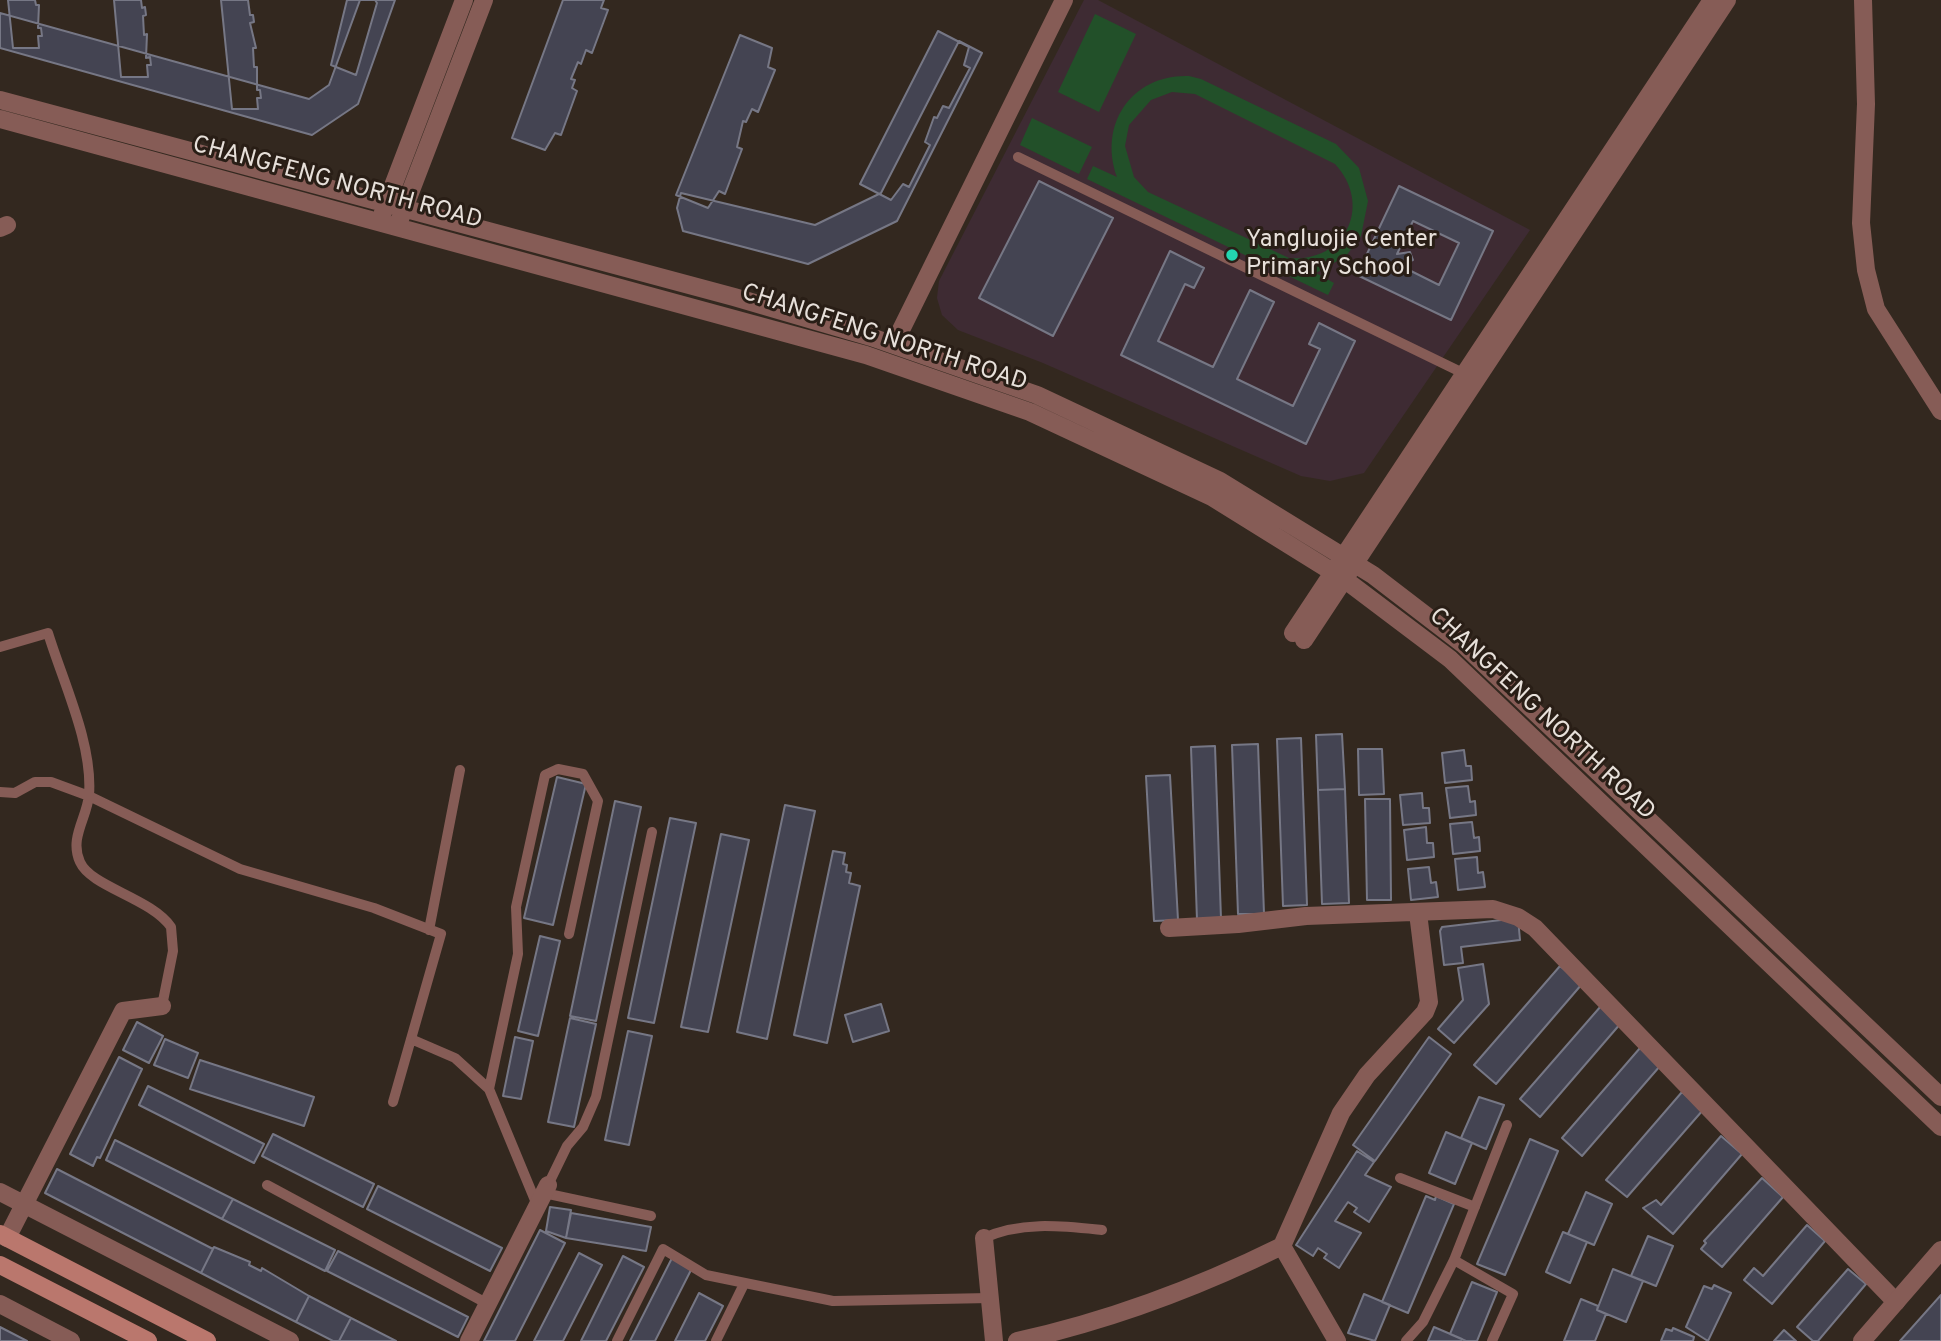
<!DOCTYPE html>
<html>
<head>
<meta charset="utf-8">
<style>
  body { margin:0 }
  canvas { display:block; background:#33281f }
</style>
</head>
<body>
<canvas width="1941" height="1341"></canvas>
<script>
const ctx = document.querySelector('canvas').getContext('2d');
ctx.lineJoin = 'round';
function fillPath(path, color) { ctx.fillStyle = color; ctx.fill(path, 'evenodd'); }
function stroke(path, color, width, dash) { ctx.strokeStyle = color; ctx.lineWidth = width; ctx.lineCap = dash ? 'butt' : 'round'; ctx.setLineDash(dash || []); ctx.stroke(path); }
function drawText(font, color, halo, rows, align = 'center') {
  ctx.font = font + ' Overpass,sans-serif'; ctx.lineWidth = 6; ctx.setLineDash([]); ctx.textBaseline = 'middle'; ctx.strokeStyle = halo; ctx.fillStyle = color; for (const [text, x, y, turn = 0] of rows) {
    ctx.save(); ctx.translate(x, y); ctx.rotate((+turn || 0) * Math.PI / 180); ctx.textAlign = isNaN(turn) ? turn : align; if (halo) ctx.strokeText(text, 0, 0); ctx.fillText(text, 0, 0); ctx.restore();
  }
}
const education = new Path2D(`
  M1084 0H1098L1530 230 1364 473 1330 481 1301 476 1043 363 958 330 942 315 937 298 939 281Z`);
const green = new Path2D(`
  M1095 14 1136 34 1099 112 1058 92Z
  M1189 76 1201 79 1336 144 1359 168 1368 201 1361 236 1346 256 1316 273 1334 283 1328 295 1087 179 1093 166 1117 177C1098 124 1132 74 1189 76ZM1172 92 1195 94 1335 164C1373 205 1346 263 1289 258L1148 192 1134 177 1125 146 1129 125 1151 100Z
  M1032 118 1092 147 1079 174 1020 145Z`);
const building = new Path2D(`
  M8 0H35L36 5H39L38 28H41L42 36H38L39 48H13Z
  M114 0H141L142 8 145 7 146 15 143 16 144 35 147 34 146 58 150 57 151 65H147L148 77H121Z
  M221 0H248L250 15H253L254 22 250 23 256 48H253L254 67H257V90H260L261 98H257L258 109H232Z
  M347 0H375L377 3 356 75 331 65Z
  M360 0H395L358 104 312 135 0 48V13L309 99 329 85Z
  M563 0H604L601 8 608 10 592 53 586 50 581 64 578 62 571 79 575 80 572 88 577 91 561 135 555 133 545 150 512 138Z
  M938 31 969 47 964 65 970 68 949 108 943 106 937 118 934 117 925 142 930 145 909 187 903 184 891 200 860 184Z
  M740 35 772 48 768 67 775 70 758 112 752 109 746 122 743 121 737 147 742 149 725 194 719 191 708 208 676 195Z
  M959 41 982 53 897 221 808 264 683 231 677 208 681 193 815 225 881 193Z
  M1039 181 1113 218 1053 336 979 298Z
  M1399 186 1493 231 1451 320 1357 275ZM1413 221 1459 243 1439 285 1399 265 1413 260 1410 252 1397 254Z
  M1170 251 1204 268 1194 288 1185 284 1158 341 1213 367 1250 290 1274 302 1237 379 1293 406 1320 349 1309 344 1319 323 1355 341 1306 444 1121 355Z
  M1342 734 1345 789 1318 790 1316 735Z
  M1301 738 1307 905 1283 906 1277 739Z
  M1258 744 1264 914H1238L1232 745Z
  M1215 746 1221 919 1197 920 1191 747Z
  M1358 749H1382L1384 794 1359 795Z
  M1464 750 1466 766H1471L1472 780 1445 783 1442 753Z
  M1170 775 1178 920 1154 921 1146 776Z
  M557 777 586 784 553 925 524 918Z
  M1468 786 1470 802 1475 801 1476 815 1450 818 1446 788Z
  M1345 789 1349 903 1322 904 1318 790Z
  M1422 793 1423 808H1429L1430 823 1403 825 1400 795Z
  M1365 799H1390L1391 900H1367Z
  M615 801 641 807 596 1021 570 1016Z
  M785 805 815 811 767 1039 737 1032Z
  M670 818 696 823 654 1023 628 1018Z
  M1472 822 1474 838 1479 837 1480 851 1453 854 1450 824Z
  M1426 827 1427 843H1433L1434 857 1407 860 1404 830Z
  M721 834 749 840 708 1032 681 1027Z
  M833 851 845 853 843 864 847 865 846 872 851 873 849 883 860 886 827 1043 794 1035Z
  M1477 857 1478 873 1483 872 1485 887 1458 890 1455 859Z
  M1429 867 1431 883 1436 882 1438 897 1411 900 1408 869Z
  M1518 918 1520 940 1461 947 1463 963 1444 965 1440 931 1442 927Z
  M540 936 560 941 538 1036 518 1031Z
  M1483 964 1489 1004 1454 1043 1438 1029 1463 1000 1458 968Z
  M1560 966 1582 984 1496 1084 1474 1065Z
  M881 1004 889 1031 853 1042 845 1015Z
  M1601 1006 1621 1023 1540 1117 1520 1099Z
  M570 1018 596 1024 574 1127 548 1122Z
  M137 1022 163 1036 149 1063 123 1050Z
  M628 1031 652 1036 629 1145 605 1140Z
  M515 1037 533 1041 521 1099 503 1096Z
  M1429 1037 1451 1054 1375 1161 1353 1145Z
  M165 1039 198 1053 188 1078 154 1065Z
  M1640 1048 1660 1066 1582 1156 1562 1138Z
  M119 1057 142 1069 100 1158 97 1157 93 1166 70 1154Z
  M200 1060 314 1097 304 1126 190 1089Z
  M148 1086 264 1144 254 1163 139 1105Z
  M1682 1092 1703 1110 1627 1197 1606 1180Z
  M1479 1097 1504 1105 1486 1149 1461 1138Z
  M1446 1132 1472 1143 1455 1184 1429 1173Z
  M273 1134 374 1184 363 1207 262 1156Z
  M1721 1136 1742 1154 1673 1234 1643 1208 1656 1200 1661 1205Z
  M1530 1139 1558 1151 1505 1275 1477 1264Z
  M115 1140 233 1199 222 1219 106 1160Z
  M1357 1151 1374 1162 1365 1175 1391 1187 1369 1222 1354 1212 1357 1208 1348 1202 1335 1221 1361 1233 1339 1268 1324 1258 1327 1254 1318 1248 1313 1256 1296 1245Z
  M57 1169 213 1249 201 1273 45 1193Z
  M1762 1178 1783 1197 1722 1267 1701 1249 1706 1243 1704 1241Z
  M378 1186 502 1248 490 1271 367 1209Z
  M1586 1192 1612 1204 1594 1245 1568 1234Z
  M1426 1196 1435 1200 1436 1196 1454 1204 1408 1313 1382 1302Z
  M233 1199 335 1250 325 1271 222 1219Z
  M550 1207 571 1210 566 1238 546 1231Z
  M571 1213 651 1227 646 1251 566 1238Z
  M1807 1225 1825 1241 1772 1304 1744 1280 1754 1268 1763 1276Z
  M540 1230 565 1243 515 1341H484Z
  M1563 1232 1587 1242 1570 1283 1546 1272Z
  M1648 1236 1673 1246 1656 1286 1631 1276Z
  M214 1247 250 1262 249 1265 261 1271 262 1268 309 1296 296 1322 201 1273Z
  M338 1251 468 1317 458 1337 327 1271Z
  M579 1253 602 1265 563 1341H534Z
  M623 1256 644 1267 606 1341H581Z
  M672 1258 692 1268 655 1341H630Z
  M1613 1269 1643 1281 1626 1322 1597 1310Z
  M1848 1269 1866 1284 1818 1341H1813L1797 1327Z
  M1472 1282 1497 1292 1477 1341H1466L1450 1334Z
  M1714 1285 1731 1293 1708 1341 1686 1327 1704 1286 1712 1289Z
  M699 1293 723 1306 705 1341H675Z
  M1364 1294 1390 1305 1375 1341 1348 1333Z
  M1941 1295V1341H1900Z
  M309 1296 351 1318 339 1341H333L296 1322Z
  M1581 1299 1598 1306 1597 1310 1606 1314 1595 1341H1564Z
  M351 1318 396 1341H339Z
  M0 1327 27 1341H0Z
  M1434 1327 1462 1339 1461 1341H1428Z
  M1673 1328 1694 1337 1693 1341H1661L1666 1329 1672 1331Z
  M1784 1330 1796 1341H1774Z`);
const service = new Path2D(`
  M1018 157 1465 374
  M0 647 48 633C63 682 93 744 89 795 87 818 69 838 80 862 91 887 151 898 171 927L173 951 162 1006
  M0 792 15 793 35 782H51L89 796 240 869 374 908 441 934 393 1102
  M429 930 460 770
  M411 1039 455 1058 489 1089 537 1205
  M489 1089 518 954 516 907 545 775 558 769 583 774 598 801 569 934
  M1400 1178 1475 1207
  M267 1185 488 1304
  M548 1185 567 1146 583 1127 596 1097 652 832
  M544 1193 651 1216
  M984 1238C1021 1221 1062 1226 1102 1230
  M1454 1260 1513 1294 1492 1341
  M617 1341 663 1249 706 1275 833 1301 990 1298
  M716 1341 744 1284
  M1406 1341 1423 1322 1454 1260 1507 1125`);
const minor = new Path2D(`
  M1863 0 1866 104 1861 223 1866 270 1876 309 1941 411
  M0 228 7 225
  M1169 928 1238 924 1306 916 1493 909 1518 917 1535 928 1896 1302
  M0 1192 290 1341
  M7 1238 123 1011 162 1006
  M984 1238 994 1341
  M1282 1246 1337 1341
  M0 1304 71 1341
  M469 1341 548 1185
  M1017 1341C1108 1321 1199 1287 1282 1246L1341 1113 1367 1075 1425 1012 1429 1002 1418 913`);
const tertiary = new Path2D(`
  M0 100 734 297 871 337 1037 395 1220 481 1373 575 1463 644 1941 1097
  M0 119 866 355 1030 412 1212 497 1344 579 1450 659 1941 1127
  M383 212 464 0
  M400 219 484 0
  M894 344 1064 0
  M1293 633 1712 0
  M1304 640 1727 0
  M1862 1341 1941 1250`);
const secondary = new Path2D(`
  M0 1234 207 1341
  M0 1265 148 1341`);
const markers = [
  [1232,255,7,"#23d5af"]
];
const streetNames = [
  ["CHANGFENG NORTH ROAD",337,184,15],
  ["CHANGFENG NORTH ROAD",884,339,18],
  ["CHANGFENG NORTH ROAD",1541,715,43]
];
const poiNames = [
  ["Yangluojie Center",1246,241],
  ["Primary School",1246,269]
];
fillPath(education, '#3e2b33');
fillPath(green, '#225029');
fillPath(building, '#444452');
stroke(building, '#767785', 2);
stroke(service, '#865c56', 10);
stroke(minor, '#865c56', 18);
stroke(tertiary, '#865c56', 18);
stroke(secondary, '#ba776d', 18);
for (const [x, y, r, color] of markers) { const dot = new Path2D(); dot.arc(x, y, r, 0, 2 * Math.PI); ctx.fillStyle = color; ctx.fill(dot); stroke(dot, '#291e16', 2.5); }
drawText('24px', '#e7e0da', '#291e16', streetNames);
drawText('24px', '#e7e0da', '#291e16', poiNames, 'left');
</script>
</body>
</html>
